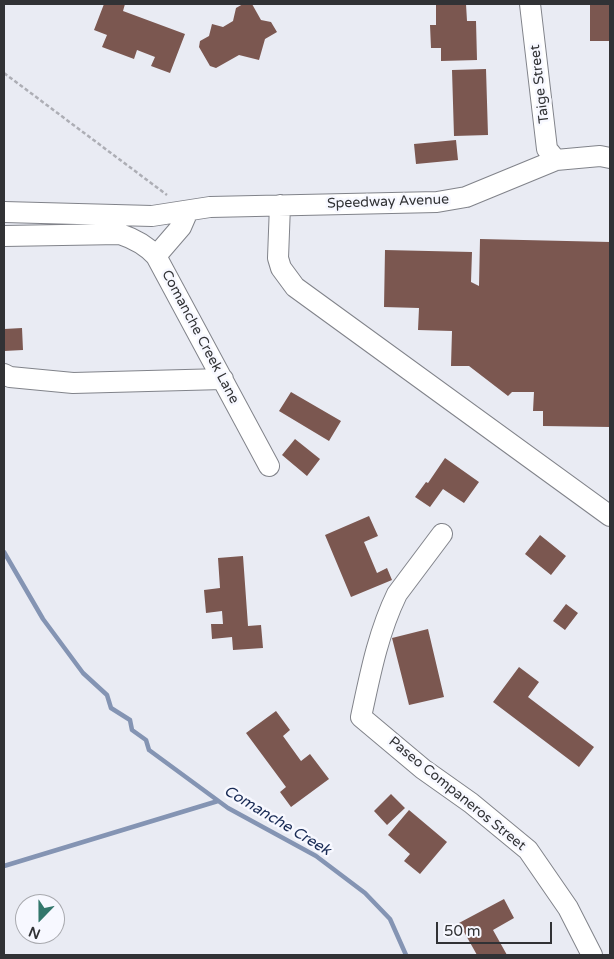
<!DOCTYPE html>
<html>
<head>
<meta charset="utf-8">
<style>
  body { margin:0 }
  #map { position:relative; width:614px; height:959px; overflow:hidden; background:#e9ebf3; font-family:"Varela Round",sans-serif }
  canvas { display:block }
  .frame { position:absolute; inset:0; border:5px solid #313235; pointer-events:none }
  .north { position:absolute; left:15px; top:894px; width:50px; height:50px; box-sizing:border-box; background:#f7f8ff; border:1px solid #a8a9ae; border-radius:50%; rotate:202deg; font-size:14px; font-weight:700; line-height:20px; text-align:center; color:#313235 }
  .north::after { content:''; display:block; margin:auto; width:18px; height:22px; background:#33776c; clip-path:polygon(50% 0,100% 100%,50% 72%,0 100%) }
  .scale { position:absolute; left:436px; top:922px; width:116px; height:22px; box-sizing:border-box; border:2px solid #313235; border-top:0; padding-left:6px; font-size:15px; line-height:18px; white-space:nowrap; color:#313235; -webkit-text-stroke:4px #f7f8ff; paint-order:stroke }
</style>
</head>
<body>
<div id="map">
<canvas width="614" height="959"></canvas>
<div class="frame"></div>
<div class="north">N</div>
<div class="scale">50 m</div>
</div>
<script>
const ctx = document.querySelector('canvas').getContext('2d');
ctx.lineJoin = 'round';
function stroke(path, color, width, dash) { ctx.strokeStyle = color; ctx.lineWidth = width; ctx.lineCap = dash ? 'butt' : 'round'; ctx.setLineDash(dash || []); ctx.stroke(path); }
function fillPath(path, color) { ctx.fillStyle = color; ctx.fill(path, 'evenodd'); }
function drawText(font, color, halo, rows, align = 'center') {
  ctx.font = font + ' "Varela Round",sans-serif'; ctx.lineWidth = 5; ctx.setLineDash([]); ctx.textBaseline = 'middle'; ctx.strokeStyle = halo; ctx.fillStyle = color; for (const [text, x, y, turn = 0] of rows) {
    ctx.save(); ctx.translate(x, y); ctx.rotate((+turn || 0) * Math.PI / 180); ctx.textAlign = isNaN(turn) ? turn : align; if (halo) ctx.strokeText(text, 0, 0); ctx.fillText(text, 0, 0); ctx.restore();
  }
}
const stream = new Path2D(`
  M4 552 43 619 83 673 107 695 111 708 130 720 132 730 146 740 149 750 228 808 316 856 365 893 390 919 406 955
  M4 866 218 801`);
const building = new Path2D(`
  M104 4H125L123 11 185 34 170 73 151 66 155 57 137 50 134 59 102 47 107 35 94 30Z
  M243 4H252L261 20 271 22 277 32 265 39 259 60 239 55 216 68 210 66 199 47 200 41 209 36 212 24 223 27 233 21 236 8Z
  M436 4H466L467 21H476L477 60 441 61V48H431L430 25H436Z
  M590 4H610V41H590Z
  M486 69 488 135 454 136 452 70Z
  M456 140 458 160 416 164 414 144Z
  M480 239 610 242V427L543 426V411H533L534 392H512L508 396 469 366H451L452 331 418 330 419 308 384 307 385 250 472 252 471 282 479 286Z
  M22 328 23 350 4 351V329Z
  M291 392 341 421 329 441 279 411Z
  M295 439 320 459 307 476 282 455Z
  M445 458 479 482 464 503 443 489 430 507 415 497 426 482 428 483Z
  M369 516 378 536 364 542 377 573 387 568 392 580 351 597 325 535Z
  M540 535 566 556 551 575 525 554Z
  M243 556 248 626 261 625 263 648 233 650 232 637 212 639 211 624H223L222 611 206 613 204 590 220 588 218 558Z
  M566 604 578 613 565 630 553 621Z
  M428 629 444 697 409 705 392 638Z
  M519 667 539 682 528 697 594 747 579 767 493 702Z
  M276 711 290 730 283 736 301 761 310 754 329 779 291 807 280 792 286 787 246 733Z
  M391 794 405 808 387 825 374 811Z
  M409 810 447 842 420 874 404 861 410 854 388 835Z
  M504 899 514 918 493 930 507 955H477L459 923Z`);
const path = new Path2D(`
  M4 73 167 195`);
const minor = new Path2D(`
  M530 4 547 149 556 160
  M280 205 278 258 281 268 295 287 610 516
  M188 211 181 227 156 256 269 466
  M4 212 152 216 210 207 437 202 466 197 556 160 600 156 610 158
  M4 236 120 234C135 239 146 245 156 256
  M4 374 10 377 73 383 223 379
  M442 534 397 594C378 633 370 675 361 717L423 769 471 803 528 850 568 908 592 955`);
const streetNames = [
  ["Taige Street",540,84,-97],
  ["Speedway Avenue",388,202,-2],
  ["Comanche Creek Lane",200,337,62],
  ["Paseo Companeros Street",457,794,39]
];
const waterNames = [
  ["Comanche Creek",277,821,31]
];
stroke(stream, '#8494b3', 4.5);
fillPath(building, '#7b5750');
stroke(minor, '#81838a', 22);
stroke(path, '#adaeb5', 2.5, [4, 2.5]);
stroke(minor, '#fff', 20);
drawText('14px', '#313235', '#f7f8ff', streetNames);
drawText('italic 15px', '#192b55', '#f7f8ff', waterNames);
</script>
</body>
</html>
